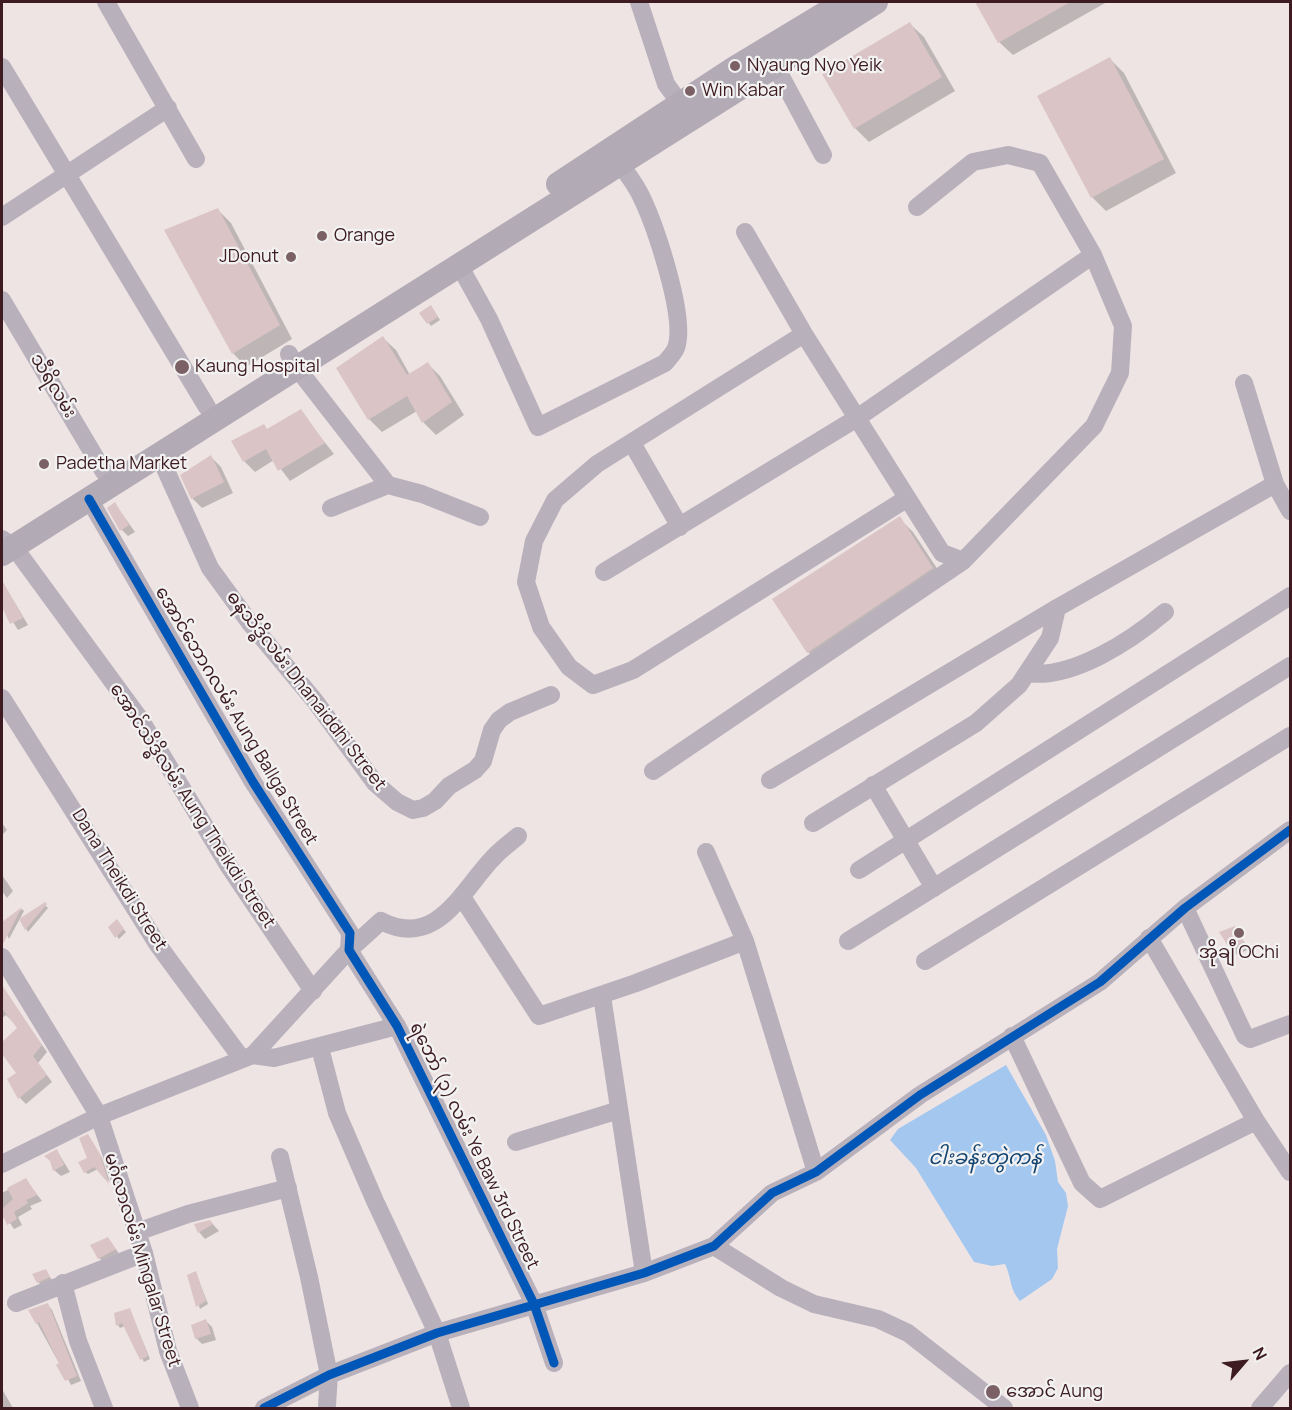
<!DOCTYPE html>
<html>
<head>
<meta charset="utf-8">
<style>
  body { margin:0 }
  #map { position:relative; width:1292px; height:1410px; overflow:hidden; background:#eee4e4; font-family:Manrope,sans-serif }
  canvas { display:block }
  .frame { position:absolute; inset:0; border:3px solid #3d1b21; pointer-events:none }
  .north { position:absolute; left:1214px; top:1332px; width:60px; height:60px; -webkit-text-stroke:4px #f2f2f2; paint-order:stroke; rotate:62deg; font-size:16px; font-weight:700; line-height:24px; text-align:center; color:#3d1b21 }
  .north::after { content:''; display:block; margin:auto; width:21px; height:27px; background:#3d1b21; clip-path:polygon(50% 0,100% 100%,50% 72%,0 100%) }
</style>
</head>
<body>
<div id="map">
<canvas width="1292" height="1410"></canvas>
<div class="frame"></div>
<div class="north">N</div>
</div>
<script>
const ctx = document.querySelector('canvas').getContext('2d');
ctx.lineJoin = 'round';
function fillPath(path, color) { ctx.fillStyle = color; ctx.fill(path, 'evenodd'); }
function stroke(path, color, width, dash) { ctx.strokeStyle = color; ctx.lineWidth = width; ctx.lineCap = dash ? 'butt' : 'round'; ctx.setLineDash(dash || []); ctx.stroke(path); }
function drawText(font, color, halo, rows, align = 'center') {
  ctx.font = font + ' Manrope,"Noto Sans Myanmar",sans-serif'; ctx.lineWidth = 4.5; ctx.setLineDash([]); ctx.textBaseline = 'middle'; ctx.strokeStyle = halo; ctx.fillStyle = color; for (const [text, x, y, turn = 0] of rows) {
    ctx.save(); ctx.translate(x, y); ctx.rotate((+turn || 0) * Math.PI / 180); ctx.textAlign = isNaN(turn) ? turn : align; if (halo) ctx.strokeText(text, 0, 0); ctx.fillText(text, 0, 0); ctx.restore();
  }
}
const water = new Path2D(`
  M1006 1065 1046 1135 1055 1161 1058 1182 1066 1193 1068 1206 1057 1249 1058 1268 1052 1279 1020 1301C1009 1288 1012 1279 1005 1264L992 1266 974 1262 916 1168 890 1140 898 1129Z`);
const shadow = new Path2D(`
  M976 2H1107L1013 55 999 42Z
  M910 24 924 37 955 91 869 142 855 128Z
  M1110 59 1124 73 1176 173 1106 211 1092 197Z
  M218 210 231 223 292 339 246 367 233 353Z
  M433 309 440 320 431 326 421 313Z
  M383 338 396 350 410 375 428 364 440 376 464 415 436 435 424 423 417 411 382 432 369 419Z
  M300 411 334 454 290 481 274 460 255 472 245 462 233 441 268 430Z
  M211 457 221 467 233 493 202 508 192 498Z
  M115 504 135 532 128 536 122 530Z
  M899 518 913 532 946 582 822 665 808 652Z
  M2 581 28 625 18 630 2 604Z
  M2 823 7 830 2 835Z
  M2 875 13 891 7 898 2 891Z
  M44 904 48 908 28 932 21 919Z
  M22 909 24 911 9 939 2 924Z
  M119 924 126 932 119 939 110 927Z
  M1235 928 1249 949 1237 955 1231 948Z
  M5 992 47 1052 38 1063 52 1082 26 1104 20 1098 18 1073 2 1052V1044L19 1028 6 1015 2 1018V994Z
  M90 1139 102 1158 110 1182 98 1169 88 1174 85 1172 89 1159Z
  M57 1151 70 1172 61 1176 54 1170Z
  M26 1180 42 1201 30 1206 32 1209 18 1217 22 1225 14 1229 2 1211V1193Z
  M210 1221 219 1231 205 1239 199 1232Z
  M108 1239 121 1256 106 1264 99 1258Z
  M46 1271 52 1280 41 1285 38 1282Z
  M196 1273 208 1304 200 1309 188 1276Z
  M47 1304 52 1310 81 1381 71 1385 37 1323Z
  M130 1310 150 1359 144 1362 125 1326 120 1328 118 1325 115 1314Z
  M206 1321 212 1327 216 1340 202 1344 196 1338Z
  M2 1389 13 1408H2Z`);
const building = new Path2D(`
  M975 2H1070L998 43Z
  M910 22 942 77 854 129 822 74Z
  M1110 57 1164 159 1091 198 1037 96Z
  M218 208 280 325 232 354 164 230Z
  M431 305 438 317 427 324 419 313Z
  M383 336 407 375 428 362 452 402 422 423 407 396 368 420 336 368Z
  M301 409 325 443 278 471 266 449 243 462 231 441 264 424 267 429Z
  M211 455 224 482 191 499 180 475Z
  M115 502 129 525 120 531 107 508Z
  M900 516 933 568 807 653 772 599Z
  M2 580 23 618 10 624 2 607Z
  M45 902 47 904 25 930 19 919Z
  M22 907 2 946V922Z
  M117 919 124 929 115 938 108 927Z
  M1235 926 1244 942 1230 949 1219 932Z
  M2 985 42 1045 33 1056 47 1075 18 1099 7 1079 16 1073 2 1054V1042L17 1028 2 1008Z
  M88 1134 100 1154 109 1184 94 1167 84 1173 78 1162 87 1158 79 1138Z
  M57 1149 64 1165 53 1171 50 1161 44 1156Z
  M26 1178 37 1195 26 1200 28 1203 14 1212 17 1219 7 1225 4 1218 2 1219V1209L13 1199 7 1188Z
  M210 1220 213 1224 198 1233 194 1224Z
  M108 1237 116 1249 98 1259 90 1245Z
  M46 1269 50 1277 37 1283 32 1274Z
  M196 1271 206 1301 196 1307 187 1275Z
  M48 1303 77 1376 65 1381 56 1365 59 1363 39 1322 36 1324 28 1310Z
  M130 1308 148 1356 140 1360 122 1323 116 1326 114 1313Z
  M206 1319 211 1334 195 1339 191 1325Z`);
const minor = new Path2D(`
  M106 2 196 159
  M639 2 666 84 687 113
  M770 56 823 155
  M2 67 207 407
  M917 207 973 162 1008 155 1040 163 1093 255
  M2 217 168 108
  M745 232 804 334 942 553 963 561
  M458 263 489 319 538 427 665 363C669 358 674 353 676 348 687 318 655 225 641 196 634 181 622 168 614 154
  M2 300 104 472
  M804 334 597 464 555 500 534 541 526 582 541 627 569 667 593 685 633 670 906 499
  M289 354 297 368 388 485
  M1244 383 1275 484
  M632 443 680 527
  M159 455 210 568 250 623 315 701 375 783 397 802 413 810 423 808 435 801 449 786 475 770 483 761 492 730 499 720 510 712 551 695
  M89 499 253 782 350 933 349 950 397 1026 534 1304 554 1363
  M331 508 388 485 422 494 480 517
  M2 539 14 547 140 719 230 868 313 991
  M604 572 857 418 1093 255 1123 326 1120 373 1094 426 963 561 653 771
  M1027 673C1072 680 1132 640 1165 612
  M2 698 158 945 242 1059
  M770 780 1057 608 1275 484 1290 511
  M873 785 934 888
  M813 823 976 723 1019 685 1050 638 1057 608
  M706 852 745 941 816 1172
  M859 870 1290 596
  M462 897 539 1016 636 983 745 941
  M1185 908 1245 1036 1250 1039 1290 1024
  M1149 938 1256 1121 1290 1172
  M848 941 1290 666
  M2 957 99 1116 144 1253 168 1351 190 1408
  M925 961 1290 736
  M602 996 644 1273
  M1012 1036 1082 1183 1100 1199 1256 1121
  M320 1048 337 1113 375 1201 437 1333 461 1408
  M253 1055 274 1058 397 1026
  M516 1142 619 1110
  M280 1157 309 1277 329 1375 327 1405
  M2 1164 99 1116 253 1055 349 950 381 921C437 950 462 890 493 858 500 850 510 843 518 836
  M137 1232 188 1214 288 1188
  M714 1246 781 1288 814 1304 878 1319 908 1333 1004 1408
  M63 1283 78 1341 104 1408
  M16 1303 144 1253
  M264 1408 329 1375 437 1333 644 1273 714 1246 772 1193 816 1172 920 1095 1100 982 1185 908 1290 830
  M1260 1408 1290 1373`);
const major = new Path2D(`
  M558 184 733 69 844 2
  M2 554 876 2`);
const cycleway = new Path2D(`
  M89 499 253 782 350 933 349 950 397 1026 534 1304 554 1363
  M264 1408 329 1375 437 1333 644 1273 714 1246 772 1193 816 1172 920 1095 1100 982 1185 908 1290 830`);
const markers = [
  [735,66,6,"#7b6165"],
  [690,91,6,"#7b6165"],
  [322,236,6,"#7b6165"],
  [291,257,6,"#7b6165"],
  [182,367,8,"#7b6165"],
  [44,464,6,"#7b6165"],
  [1239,933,6,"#7b6165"],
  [993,1392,8,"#7b6165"]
];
const poiNames = [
  ["Nyaung Nyo Yeik",747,66],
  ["Win Kabar",702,91],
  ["Orange",334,236],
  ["JDonut",279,257,"right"],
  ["Kaung Hospital",195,367],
  ["Padetha Market",56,464],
  ["အိုချီ OChi",1239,953,"center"],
  ["အောင် Aung",1006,1392]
];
const streetNames = [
  ["သီရိလမ်း",53,386,59],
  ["ဓနသိဒ္ဓိလမ်း Dhanaiddhi Street",306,691,52],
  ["အောင်ဘောဂလမ်း Aung Ballga Street",236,716,59],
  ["အောင်သိဒ္ဓိလမ်း Aung Theikdi Street",192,806,57],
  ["Dana Theikdi Street",119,880,58],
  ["ရဲဘော် (၃) လမ်း Ye Baw 3rd Street",474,1146,64],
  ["မင်္ဂလာလမ်း Mingalar Street",142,1260,73]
];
const waterNames = [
  ["ငါးခန်းတွဲကန်",985,1158]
];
fillPath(water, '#a4c7ef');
fillPath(shadow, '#0003');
fillPath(building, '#dbc4c6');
stroke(minor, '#b8b1bb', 18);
stroke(major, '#b2aab4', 24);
stroke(cycleway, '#0057b8', 9);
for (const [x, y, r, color] of markers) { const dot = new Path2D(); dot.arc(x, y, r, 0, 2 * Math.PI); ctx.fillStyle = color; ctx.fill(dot); stroke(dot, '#f2f2f2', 2); }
drawText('18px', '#3d1b21', '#f2f2f2', poiNames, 'left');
drawText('18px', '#3d1b21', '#f2f2f2', streetNames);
drawText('italic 20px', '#144572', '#f2f2f2', waterNames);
</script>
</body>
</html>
